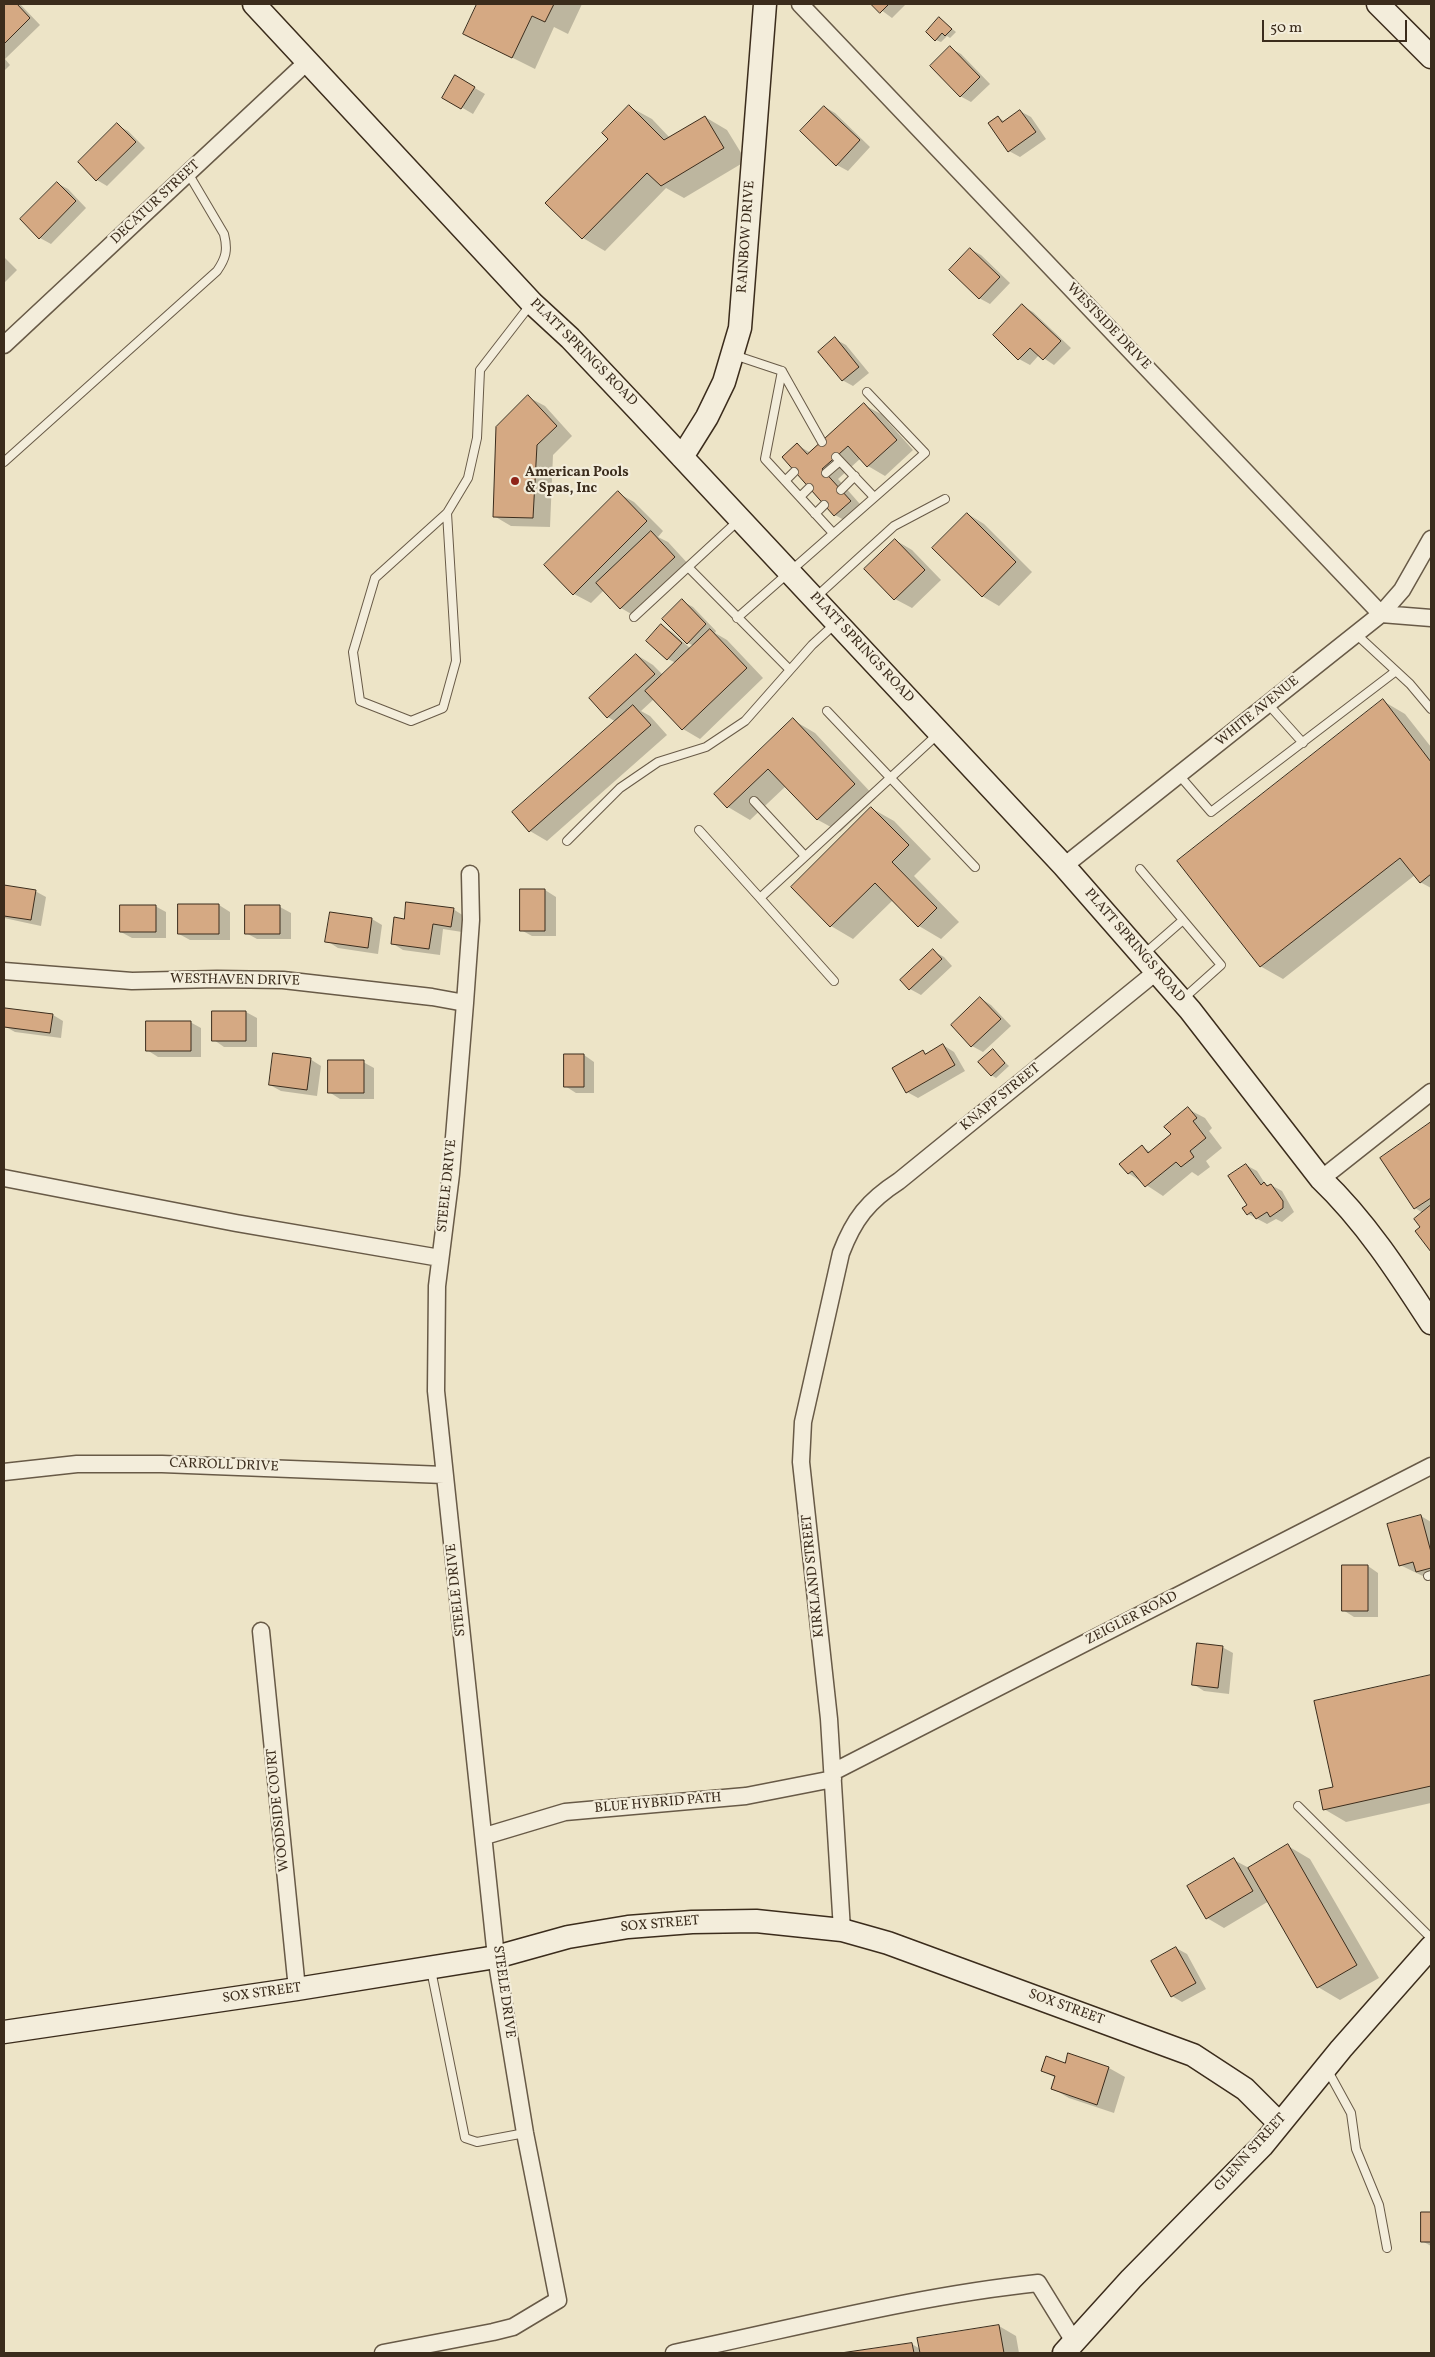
<!DOCTYPE html>
<html>
<head>
<meta charset="utf-8">
<style>
  body { margin:0 }
  #map { position:relative; width:1435px; height:2357px; overflow:hidden; background:#ede4c7; font-family:Vollkorn,serif }
  canvas { display:block }
  .frame { position:absolute; inset:0; border:5px solid #3b2c1c; pointer-events:none }
  .scale { position:absolute; left:1262px; top:20px; width:145px; height:22px; box-sizing:border-box; border:2px solid #3b2c1c; border-top:0; padding-left:6px; font-size:15px; line-height:18px; white-space:nowrap; color:#3b2c1c; -webkit-text-stroke:4px #f3eddb; paint-order:stroke }
</style>
</head>
<body>
<div id="map">
<canvas width="1435" height="2357"></canvas>
<div class="frame"></div>
<div class="scale">50 m</div>
</div>
<script>
const ctx = document.querySelector('canvas').getContext('2d');
ctx.lineJoin = 'round';
function fillPath(path, color) { ctx.fillStyle = color; ctx.fill(path, 'evenodd'); }
function stroke(path, color, width, dash) { ctx.strokeStyle = color; ctx.lineWidth = width; ctx.lineCap = dash ? 'butt' : 'round'; ctx.setLineDash(dash || []); ctx.stroke(path); }
function drawText(font, color, halo, rows, align = 'center') {
  ctx.font = font + ' Vollkorn,serif'; ctx.lineWidth = 4.5; ctx.setLineDash([]); ctx.textBaseline = 'middle'; ctx.strokeStyle = halo; ctx.fillStyle = color; for (const [text, x, y, turn = 0] of rows) {
    ctx.save(); ctx.translate(x, y); ctx.rotate((+turn || 0) * Math.PI / 180); ctx.textAlign = isNaN(turn) ? turn : align; if (halo) ctx.strokeText(text, 0, 0); ctx.fillText(text, 0, 0); ctx.restore();
  }
}
const shadow = new Path2D(`
  M4 4H20L40 25 5 59 10 65 4 71Z
  M479 4H582L568 34 554 27 535 69 465 34Z
  M873 4H906L892 18Z
  M940 19 956 32 950 38 947 36 941 42 936 40Z
  M950 48 961 54 990 84 971 102 960 96Z
  M456 77 485 94 473 114 444 97Z
  M630 107 652 119 670 138 705 117 727 130 746 161 684 198 666 188 605 251 583 238 610 140Z
  M825 107 835 113 870 147 848 171 837 165Z
  M1020 111 1031 117 1046 139 1020 157 1009 151 998 117 1005 122Z
  M117 125 128 131 145 148 107 186 97 180Z
  M57 183 68 189 86 208 51 244 40 238Z
  M970 249 981 255 1010 283 990 304 979 298Z
  M4 257 17 270 4 283Z
  M1022 306 1033 312 1071 348 1054 365 1039 355 1030 365 1019 359Z
  M835 339 846 345 869 373 853 386 842 380Z
  M528 397 545 406 572 436 553 455 550 527 511 526 494 516Z
  M864 405 881 414 913 450 885 476 868 466 861 458 838 479 866 511 851 524 835 515 797 445 811 453Z
  M618 493 634 502 663 531 658 537 668 542 691 567 638 618 621 608 604 590 591 603 574 594Z
  M968 514 984 524 1032 572 999 606 982 596Z
  M895 540 912 550 941 580 912 608 895 599Z
  M682 601 693 607 716 631 715 633 727 640 763 678 700 739 683 729 654 699 641 711 650 716 667 735 547 841 530 831 513 812 616 722 608 717 590 699 637 655 653 665 663 675 676 663 668 659 662 626 672 632 691 649 694 646 688 643Z
  M1383 701 1405 714 1431 747V888L1420 882 1415 875 1283 979 1260 966Z
  M793 720 815 733 876 798 840 832 818 820 786 786 750 820 728 807Z
  M871 808 894 821 931 859 914 876 959 922 941 939 919 926 893 900 853 939 831 926 792 887Z
  M4 886 35 891 46 897 41 926 4 918Z
  M545 890 556 897V936H532L521 930Z
  M179 905H219L230 912V940H190L179 934Z
  M155 906 166 912V938H132L121 932Z
  M280 907 291 913V939H257L246 933Z
  M453 909 464 916 462 932 443 929 440 955 403 950 392 943 405 920Z
  M372 919 382 925 378 954 338 948 327 941Z
  M933 951 944 957 952 966 921 995 910 989Z
  M980 998 991 1005 1011 1026 983 1052 972 1046 952 1025Z
  M214 1012H246L257 1018V1047H224L214 1040Z
  M53 1015 63 1021 61 1038 15 1032 4 1026Z
  M190 1022 201 1028V1057H158L147 1050Z
  M943 1045 954 1052 965 1071 918 1098 907 1092 923 1052 927 1054Z
  M993 1051 1009 1066 996 1078 991 1075Z
  M584 1055 594 1062V1093H576L565 1086Z
  M310 1059 321 1066 317 1096 281 1091 270 1085Z
  M363 1062 374 1068V1099H340L329 1092Z
  M1188 1109 1205 1118 1212 1128 1209 1131 1222 1148 1206 1161 1210 1167 1198 1176 1192 1172 1163 1196 1128 1173 1142 1147 1151 1152 1173 1135Z
  M1431 1124V1250L1417 1232 1422 1228 1423 1213 1415 1208 1381 1158Z
  M1246 1165 1257 1171 1266 1185H1271L1282 1191 1294 1212 1282 1222 1276 1219 1267 1224 1248 1214Z
  M1421 1516 1431 1522V1580L1400 1565Z
  M1368 1566 1378 1573V1617H1354L1343 1610Z
  M1222 1647 1233 1653 1229 1694 1204 1691 1193 1684Z
  M1431 1677V1803L1346 1822 1324 1809 1335 1788 1316 1702Z
  M1288 1846 1310 1859 1379 1978 1340 2000 1318 1987 1269 1901 1224 1928 1207 1918 1234 1860 1249 1868Z
  M1176 1948 1187 1954 1206 1989 1182 2002 1172 1996Z
  M1069 2054 1109 2068 1125 2077 1114 2113 1069 2098 1052 2088 1056 2078 1042 2071 1066 2064Z
  M1422 2214H1431V2246L1422 2241Z
  M999 2326 1016 2336 1019 2353H850L912 2344 920 2349Z`);
const building = new Path2D(`
  M4 4H17L30 18 4 44Z
  M477 4H554L545 22 532 16 512 58 463 34Z
  M871 4H889L880 13Z
  M939 17 952 29 945 36 942 33 935 41 926 32Z
  M950 46 980 77 960 97 930 66Z
  M455 75 475 87 461 109 442 98Z
  M629 105 664 140 705 116 724 148 661 186 647 173 582 239 545 203 608 139 602 133Z
  M824 106 860 140 836 166 800 131Z
  M1020 110 1036 132 1008 152 988 123 998 116 1002 122Z
  M117 123 136 142 96 181 78 162Z
  M57 182 76 201 39 239 20 219Z
  M970 248 1000 277 979 299 949 270Z
  M1022 304 1061 341 1043 360 1030 348 1018 360 993 335Z
  M835 337 859 367 842 381 818 352Z
  M528 395 557 426 537 445 533 518 493 517 496 427Z
  M864 403 897 440 867 467 848 446 822 469 851 501 834 516 782 457 797 443 807 454Z
  M618 491 647 521 573 595 544 565Z
  M967 513 1016 562 982 597 932 548Z
  M651 531 675 557 620 609 596 583Z
  M895 539 925 570 894 600 864 569Z
  M682 599 706 624 687 644 662 619Z
  M661 624 682 643 667 660 646 641Z
  M710 629 747 668 682 730 645 691Z
  M636 654 655 674 607 718 589 698Z
  M1383 699 1431 762V874L1420 883 1400 858 1260 967 1177 861Z
  M633 705 651 725 529 832 512 812Z
  M793 718 855 784 817 820 768 769 727 808 714 794Z
  M871 807 909 845 892 862 937 908 918 927 875 883 830 927 791 887Z
  M4 885 36 890 31 920 4 916Z
  M520 889H545V931H520Z
  M406 902 454 908 451 927 433 924 429 949 391 944 394 917 404 919Z
  M178 904H219V934H178Z
  M120 905H156V932H120Z
  M245 905H280V934H245Z
  M330 912 372 918 368 948 325 942Z
  M933 949 942 959 909 990 900 980Z
  M980 997 1001 1019 971 1047 951 1025Z
  M5 1008 53 1014 50 1033 4 1027Z
  M212 1011H246V1041H212Z
  M146 1021H191V1051H146Z
  M943 1044 955 1065 906 1093 892 1068 923 1050 925 1054Z
  M993 1049 1005 1063 991 1076 978 1062Z
  M273 1053 311 1058 307 1090 269 1085Z
  M564 1054H584V1087H564Z
  M328 1060H364V1093H328Z
  M1188 1107 1197 1118 1193 1121 1206 1138 1190 1151 1194 1157 1181 1167 1176 1162 1145 1187 1132 1171 1128 1174 1119 1164 1142 1145 1148 1153 1171 1134 1164 1127Z
  M1431 1122V1198L1414 1209 1380 1158Z
  M1246 1164 1261 1185 1264 1182 1267 1186 1271 1184 1283 1201V1208L1270 1217 1267 1212 1256 1219 1251 1212 1247 1215 1242 1208 1247 1205 1228 1176Z
  M1431 1205V1252L1415 1231 1420 1227 1414 1219Z
  M1421 1515 1431 1552V1568L1416 1572 1413 1562 1399 1566 1387 1524Z
  M1342 1565H1368V1611H1342Z
  M1197 1643 1223 1646 1218 1688 1192 1685Z
  M1431 1675V1786L1323 1810 1319 1790 1333 1787 1314 1701Z
  M1288 1844 1357 1965 1317 1988 1248 1868Z
  M1234 1858 1253 1891 1206 1919 1187 1886Z
  M1176 1947 1196 1983 1171 1997 1151 1961Z
  M1068 2053 1109 2067 1097 2105 1051 2089 1055 2076 1041 2071 1046 2056 1065 2063Z
  M1421 2212H1431V2242H1421Z
  M999 2325 1004 2353H920L917 2338Z
  M912 2343 914 2353H841Z`);
const lane = new Path2D(`
  M734 355 782 371 765 459 833 533
  M782 371 822 442
  M836 457 874 497
  M4 462 217 271C226 258 228 250 224 234L188 173
  M826 473 840 461
  M785 481 794 472
  M841 490 855 476
  M800 497 809 488
  M447 513 456 661 443 708 411 721 360 701 353 652 375 578 447 513 468 478 477 438 480 370 531 304
  M815 514 824 505
  M739 520 688 567 790 670
  M816 597 894 526 945 499
  M634 617 688 567
  M737 618 925 453 867 392
  M1356 634 1410 684 1431 709
  M1268 704 1303 743
  M827 711 975 867
  M1179 775 1211 812 1396 671
  M754 801 805 856
  M699 830 760 898
  M567 841 620 788 658 762 706 747 745 721 812 645 836 623
  M1140 869 1221 965 1183 999
  M1143 955 1183 920
  M834 981 760 898 938 734
  M1428 1576 1431 1575
  M1298 1806 1431 1938
  M431 1970 465 2138 477 2142 525 2133
  M1328 2071 1351 2113 1356 2149 1379 2205 1387 2248`);
const street = new Path2D(`
  M800 4 1381 614 1431 618
  M4 345 308 61
  M1064 866 1381 614 1402 590 1431 539
  M4 971 132 981 217 979 283 980 432 997 465 1003
  M4 1178 236 1223 440 1258
  M1321 1179 1431 1092
  M4 1472 77 1464H162L444 1475
  M261 1631 297 1989
  M833 1772 1431 1466
  M485 1836 565 1812 746 1796 833 1779
  M842 1930 829 1719 801 1462 803 1422 841 1253C854 1219 868 1201 899 1181L1156 972
  M383 2353 493 2332 513 2327 558 2300 525 2133 496 1957 436 1391 437 1286 451 1174 465 1003 471 920 470 874
  M674 2353C795 2328 915 2296 1038 2283L1075 2343`);
const secondary = new Path2D(`
  M254 4 532 303 570 338 640 412 1064 866 1190 1010 1321 1179C1365 1221 1398 1272 1431 1323
  M1378 4 1431 57
  M682 457 707 417 724 382 740 328 765 4
  M4 2032 297 1989 496 1957 568 1937 628 1927 692 1922 756 1921 842 1930 888 1943 1193 2055 1245 2089 1279 2123
  M1064 2353 1131 2279 1262 2146 1341 2049 1431 1947`);
const markers = [
  [515,481,5,"#8f2418"]
];
const streetNames = [
  ["DECATUR STREET",156,203,-43],
  ["RAINBOW DRIVE",747,237,-86],
  ["WESTSIDE DRIVE",1108,327,46],
  ["PLATT SPRINGS ROAD",583,353,45],
  ["PLATT SPRINGS ROAD",861,648,47],
  ["WHITE AVENUE",1258,712,-39],
  ["PLATT SPRINGS ROAD",1134,946,49],
  ["WESTHAVEN DRIVE",235,981,1],
  ["KNAPP STREET",1001,1098,-39],
  ["STEELE DRIVE",448,1186,-84],
  ["CARROLL DRIVE",224,1466,2],
  ["KIRKLAND STREET",814,1576,-96],
  ["STEELE DRIVE",457,1590,-96],
  ["ZEIGLER ROAD",1132,1619,-27],
  ["BLUE HYBRID PATH",658,1804,-5],
  ["WOODSIDE COURT",279,1810,-96],
  ["SOX STREET",660,1925,-5],
  ["STEELE DRIVE",503,1992,82],
  ["SOX STREET",262,1994,-8],
  ["SOX STREET",1066,2008,20],
  ["GLENN STREET",1251,2153,-48]
];
const poiNames = [
  ["American Pools",525,473],
  ["& Spas, Inc",525,489]
];
fillPath(shadow, '#0003');
fillPath(building, '#d5a983');
stroke(building, '#3b2c1c', 1);
stroke(lane, '#685a47', 10);
stroke(street, '#685a47', 19);
stroke(secondary, '#3b2c1c', 25);
stroke(lane, '#f3eddb', 8);
stroke(street, '#f3eddb', 16);
stroke(secondary, '#f3eddb', 22);
for (const [x, y, r, color] of markers) { const dot = new Path2D(); dot.arc(x, y, r, 0, 2 * Math.PI); ctx.fillStyle = color; ctx.fill(dot); stroke(dot, '#f3eddb', 2); }
drawText('14px', '#3b2c1c', '#f3eddb', streetNames);
drawText('bold 14px', '#3b2c1c', '#f3eddb', poiNames, 'left');
</script>
</body>
</html>
